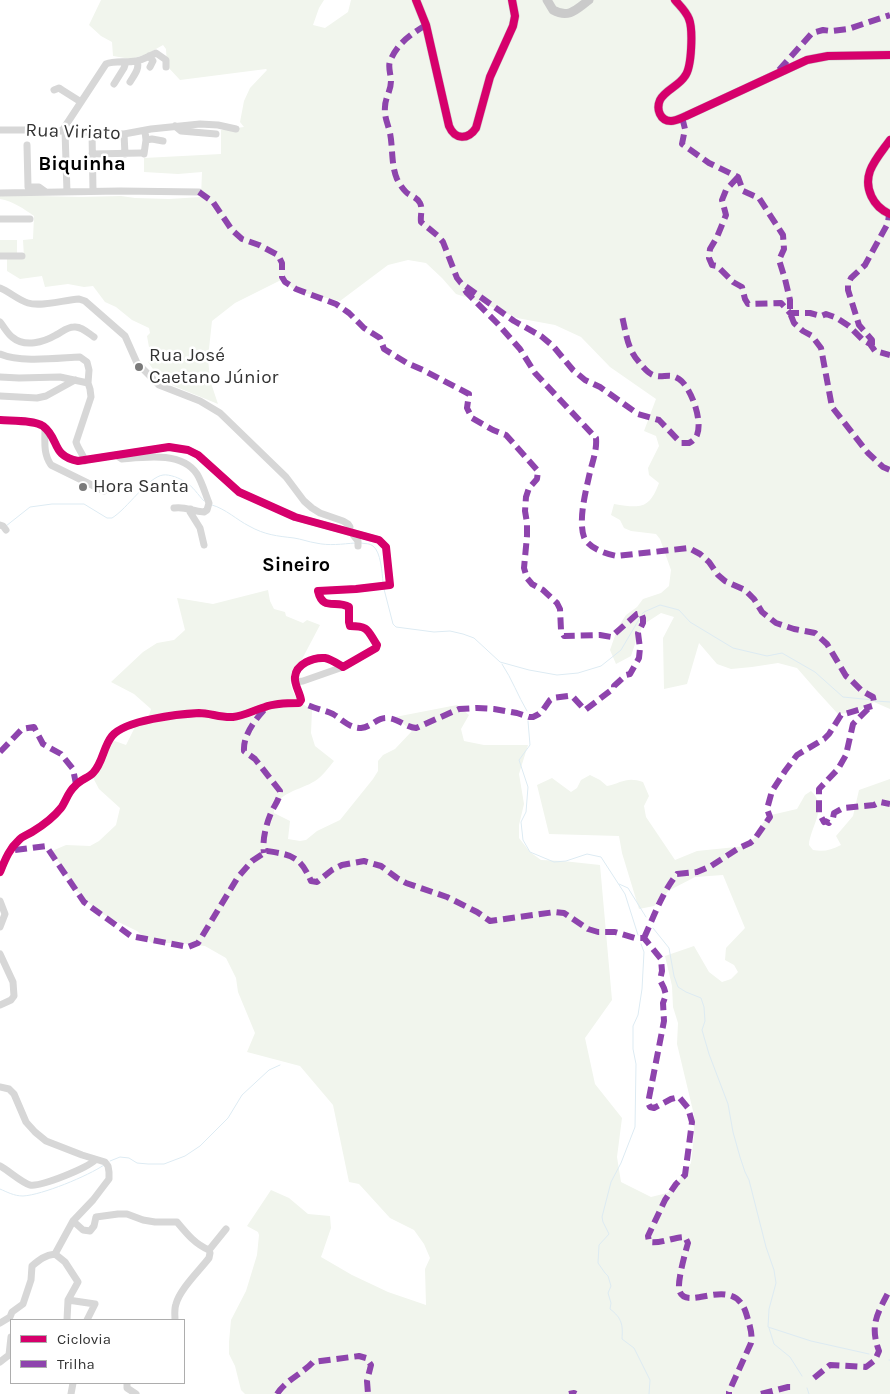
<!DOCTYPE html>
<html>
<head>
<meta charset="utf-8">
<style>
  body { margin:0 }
  #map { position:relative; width:890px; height:1394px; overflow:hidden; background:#fff; font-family:Karla,sans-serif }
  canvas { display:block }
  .legend { position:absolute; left:10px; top:1319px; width:175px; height:65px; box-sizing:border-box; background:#fff; border:1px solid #adadad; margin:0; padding:6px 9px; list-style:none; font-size:15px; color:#333 }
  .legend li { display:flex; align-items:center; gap:10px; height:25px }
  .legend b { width:25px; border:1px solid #adadad }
</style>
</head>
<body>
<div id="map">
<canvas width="890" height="1394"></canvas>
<ul class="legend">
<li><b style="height:6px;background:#d6006c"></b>Ciclovia</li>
<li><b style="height:6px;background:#8e44ad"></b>Trilha</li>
</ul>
</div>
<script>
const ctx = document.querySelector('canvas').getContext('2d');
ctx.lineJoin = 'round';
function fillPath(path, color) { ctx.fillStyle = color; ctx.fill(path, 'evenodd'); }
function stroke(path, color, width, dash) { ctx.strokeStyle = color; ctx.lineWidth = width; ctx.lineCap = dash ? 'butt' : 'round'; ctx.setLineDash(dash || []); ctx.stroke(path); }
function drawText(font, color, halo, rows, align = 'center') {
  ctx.font = font + ' Karla,sans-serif'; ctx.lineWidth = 5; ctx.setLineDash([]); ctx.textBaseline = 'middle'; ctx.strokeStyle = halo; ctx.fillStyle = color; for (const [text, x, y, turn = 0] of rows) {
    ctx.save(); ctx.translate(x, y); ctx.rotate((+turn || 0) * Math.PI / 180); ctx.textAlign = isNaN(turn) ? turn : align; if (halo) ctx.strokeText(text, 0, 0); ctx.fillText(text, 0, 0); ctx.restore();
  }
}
const green = new Path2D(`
  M101 0H324L319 8 313 25 325 28 348 12 351 0H890V709L874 702 857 712 838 714 817 691 797 668 778 663 752 667 731 669 717 664 699 643 687 684 664 689 663 638 674 617 661 613 644 624 638 635 631 656 616 664 610 650 618 627 626 615 637 607 643 599 661 593 669 586 671 570 660 539 656 534 631 531 624 528 620 520 611 515 614 504C640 508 649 510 659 483L649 475 648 468 659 446 656 436 644 431 656 399 610 367 581 337 555 325 517 318 481 302 456 294 442 278 426 263 408 260 388 265 340 301 295 291 283 279 235 303 212 321 208 358 210 380 218 404 169 384 155 372 148 362 155 357 149 347 147 336 150 333 149 328 132 320 116 307 105 302 93 286 84 287 68 284 45 287 42 276 20 279 7 271V259L24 257 23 240 33 239 34 216C24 209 13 201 0 199V195L81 197 121 196 135 198 169 199 201 197 202 172 178 174 144 172V158L221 154V130L244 127 240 122 244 101 250 88 267 70 266 69 180 80 167 66 166 49 163 45 147 54 131 59 113 56 112 42 101 36 89 25Z
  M0 240H17V254L0 253Z
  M268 590 270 601 274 609 285 612 286 616 303 623 307 620 320 625 290 682C294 698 298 701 312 710L311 733 315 746 334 761C328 768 323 776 315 781 301 790 274 793 274 813L290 821 288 839 300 841 306 840 317 831 340 820 373 779 378 771V761L383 755 395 749 412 731 395 717 457 705 469 715 461 729 464 741 484 745H528L519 774 524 804 519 825V838L530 852 541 860 563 861 600 865 612 1000 585 1038 595 1084 622 1118 617 1157 621 1182 651 1197 667 1193 675 1186 691 1163 694 1135V1115L677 1044 678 1023 673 1007 672 986 665 956 694 946 709 972 722 982 731 979 738 972 734 965 725 960 726 948 745 928 723 875 695 877 668 891 662 900 654 906 639 909 622 853 619 836 549 834 537 785 552 778 571 792 577 788 581 780 590 775 600 780 607 786C621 783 627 776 643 782L649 796 644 806 646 817 675 860 697 851 746 846 756 836 763 823 771 815 797 809 805 795 811 791C829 807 810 827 809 845L813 850C824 852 831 850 841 845L836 836 853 816 859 790 890 779V1394H245L241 1390 235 1366 229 1354V1342L231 1320 246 1291 257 1255 259 1235 258 1232 247 1226 271 1190 289 1198 308 1214 330 1216 331 1228 321 1257 352 1275 388 1292 426 1305 425 1269 430 1258 424 1244 414 1230 390 1218 359 1184 349 1182 333 1105 300 1066 247 1052 255 1033 238 992 236 978 226 958 205 946 179 943H152L137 931 98 912 76 890 52 851 66 845 90 846 99 841 116 825 120 808 99 789 91 774 112 740 126 745 136 725 148 719 151 709 134 694 111 682 143 652 157 643 174 640 185 630 177 598 213 604Z`);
const stream = new Path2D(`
  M212 505C226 509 237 520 249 526 265 535 277 536 294 538 301 539 309 542 316 543 329 546 342 544 355 543
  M6 526 30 507 52 504H84L107 518H112C127 509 148 477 163 475 169 474 180 478 185 482 193 486 198 495 204 501
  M361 543C365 544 370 543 373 546 381 552 382 573 383 582
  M384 589 393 624 396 627 434 632 450 631 463 634 474 638 500 662 529 670 557 675 578 673 601 666 621 650 641 616
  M642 614 644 612 660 605 679 610 690 622 733 648 767 656 782 653 815 672 843 697 873 700
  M502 664C512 679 518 696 527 711
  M875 701 890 702
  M528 721 530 745 519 760 528 787 526 812 521 822 523 840 530 852 554 862 566 861 587 854 601 857 625 894 638 935
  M619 884 628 888 646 917
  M653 928 669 948 674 976 678 987 686 992 701 998 704 1007 705 1021 702 1030 709 1054 728 1104 733 1132 740 1157 745 1172 749 1180 766 1247 774 1270 776 1283 769 1309 768 1327 811 1341 869 1354
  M641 944 644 952 642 989 638 1015 633 1026V1049L636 1064 635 1127 621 1163 611 1182 602 1217 603 1222 609 1234 599 1245 598 1263 605 1273 608 1276 611 1286 608 1293 611 1303 610 1309C622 1318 623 1325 622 1339L634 1348 650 1380 649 1394
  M110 1161 120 1157 129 1158 137 1163 148 1164H164L185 1156 200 1146 228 1118 242 1095 269 1070 280 1065
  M0 1189C7 1192 14 1196 23 1196 42 1195 88 1176 104 1165
  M769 1328 774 1344 790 1357 802 1376
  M889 1360H890
  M807 1388 809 1394`);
const minor = new Path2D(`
  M149 56 153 61 150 67
  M130 82C134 75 140 69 137 61
  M114 84 124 68 126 62
  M54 90 59 88 62 90 81 102
  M175 126 181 131 216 134
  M0 130H37L124 134 151 129 200 124 218 125 236 129
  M62 131 106 64C115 60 126 63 136 61 143 60 149 56 156 53L166 60V67
  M65 131 67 192
  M92 132 93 191
  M124 134 125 154
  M146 140 152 139 163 141
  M27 145 28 187H39L46 192
  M92 154 141 153
  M144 154 146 140 145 131
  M0 193 120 191 199 192
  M0 219H30
  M0 256H22
  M0 288C10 292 18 300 28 303 41 307 64 300 79 299L85 301 125 336 137 363 159 385 200 401 220 413 286 477 304 501 312 508 320 513 343 521 348 524 350 527 349 532
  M0 322C4 327 8 334 12 337 25 348 44 342 56 335 62 332 67 327 74 327 81 326 88 333 94 337
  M0 354C20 363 58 358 80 357L87 362 89 370 88 383 90 389 91 397 76 442C78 449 83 454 85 461
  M0 377 19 378 60 377 88 383
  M0 396 37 398 46 396 75 380
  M0 420C11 421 34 420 43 426 60 439 51 456 78 461L169 447 188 450 198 455 239 492 295 517 379 540 386 547 390 585 356 589 318 591C323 612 336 599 349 607V622L350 626C369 626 367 630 377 645L376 648 343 667C338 664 331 659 325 658 313 657 296 664 295 677 294 684 300 693 301 700L299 703C288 703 275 703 265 707 254 710 244 716 233 717 221 718 210 713 199 713 179 714 125 720 112 736 103 747 103 763 93 773 88 778 80 780 75 786 68 792 66 801 61 808 53 818 42 826 32 832 27 835 22 836 19 840 9 849 5 860 0 872
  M45 428C45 441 43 454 51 465L104 491
  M119 457 122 459C144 457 182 451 197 474 202 482 205 493 209 503L207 510 204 512C192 512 187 506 174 508
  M191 509 190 512 200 528 204 545
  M0 525 3 526 6 530
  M351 532 358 541V546
  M295 682 303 681 343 667
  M0 901 5 914 0 927
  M0 954 13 982 14 996 11 1000 0 1005
  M0 1087 9 1089 14 1094 26 1122 35 1132 46 1141 82 1155 105 1162 108 1166 109 1172V1179L93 1200 73 1221 55 1254
  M0 1166C8 1170 22 1183 30 1185 41 1187 87 1168 95 1160
  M73 1221 83 1230 90 1231 94 1226 96 1217 118 1214H127L143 1220 155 1222H177C187 1234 195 1244 209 1250L210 1253 209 1258C199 1271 180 1289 176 1304 174 1309 175 1315 175 1320
  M209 1250 226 1229
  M68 1300 95 1304 87 1320
  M0 1323 10 1317 12 1312 23 1304 31 1280 32 1266C39 1260 45 1255 55 1254L65 1262 78 1282 68 1300 67 1320
  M0 1362 9 1355 11 1337
  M127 1383V1388L136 1394
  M71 1394 73 1383`);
const major = new Path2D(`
  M416 0 426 25 449 126C455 140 468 140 476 128L490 77 513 26 515 16 512 0
  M547 0 553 10C569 19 577 9 589 0
  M675 0C680 6 686 11 689 19 693 29 692 67 685 76 679 86 665 90 660 100 656 109 660 121 671 121 676 121 681 118 686 116L807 60 828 56 890 55
  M890 140C883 150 874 160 870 171 864 188 873 207 890 214`);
const quiet = new Path2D(`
  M426 25C411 34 398 43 391 59 387 66 391 74 391 81 391 91 385 98 385 107 384 117 388 124 390 133 393 148 391 165 397 179 399 183 402 188 406 192 410 196 417 197 420 203 423 209 420 216 421 222L438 236 443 242 457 278 461 283 514 321 541 336 553 346 573 370 585 380 600 387 638 414 659 420 681 443H689C693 441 695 439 697 435 703 421 691 387 679 379 669 372 663 379 653 375 648 373 642 366 639 362 627 349 626 332 622 316
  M779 70 812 33 823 30 831 31 848 29 890 15
  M682 117 685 129 682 144 709 163 738 177 743 191 759 198 783 235 784 249 779 260 785 279 790 300V313L794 323 803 331 812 336 821 348 832 407 868 453 883 467 890 470
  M738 177 726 190 722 200 726 215 717 237 710 249 709 258 712 265 717 266 733 282 742 287 745 299 748 304 781 303 790 313H810L821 316 826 314 837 318 849 326 863 340 870 344 875 351 890 355
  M199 192 213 202 232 230 242 239 259 245 278 255 282 263V277L285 282 296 289 336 304 349 313 364 328 380 338 384 349 407 363 423 370 469 394 467 408 472 418 493 430 506 435 538 471 537 479 529 488 526 497 525 511 527 523V536L524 568 527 578 532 584 543 590 557 603 560 609 561 630 564 636 600 635 611 637 637 614 641 613 643 618V623L638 633 640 648 639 658 630 674 626 675 614 686V688L585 710 573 697 568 696 553 698 550 700 543 710 539 714 533 717H529L517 713 494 709 477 708 459 709 416 728C405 727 398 718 386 718 377 718 371 727 361 728 349 728 343 720 333 714 322 709 311 708 300 701
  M465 290 467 293 498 324 520 349 535 373 596 438C597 450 593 460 590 472 586 490 578 520 584 537 588 548 606 554 617 556L689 548 700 554 709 562 718 575 725 581 745 590 754 599 762 612 776 623 794 629 815 633 827 644 846 676 850 679 862 691 873 697 874 702 872 706
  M872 345V340L859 325 848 290V284L851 278 865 265 888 223 889 214
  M868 709 853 724 846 755 838 769 819 789V813L824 822 825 821 829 823 833 818 834 813 843 808 874 805 880 802 890 804
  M264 710C254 721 243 736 244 751L255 759 280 791C280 799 274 806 271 813 266 825 262 840 264 853
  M0 752 22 729 34 727 43 744 61 754 73 769 76 784
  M15 850 46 846 84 902 131 936 188 947 198 943 238 877 252 861 267 851C292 855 300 856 311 881L317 882 332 870 342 865 364 861 381 866 397 878 406 883 447 897 477 912 490 921 555 912 564 913 588 929 598 932H615L635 938H644L661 959 662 971 660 980 664 988 666 995 663 1003 664 1021 648 1103 650 1107 654 1108 671 1099 679 1097 688 1108 692 1122 685 1175 676 1184 665 1200 648 1236 649 1242C661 1244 673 1237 685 1237L688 1243C685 1253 678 1279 679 1289 684 1315 733 1272 746 1313 749 1323 753 1334 751 1343L732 1385 729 1392V1394
  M644 938C654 916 662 893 677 874L697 872 711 866 739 848 750 843 754 840 770 817 767 809 772 791 785 771 797 755 824 739 829 734 841 715 872 706
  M814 1378 830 1365 866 1367 875 1360 879 1351C869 1324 878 1313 890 1289
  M277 1394C286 1380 302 1374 313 1362L359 1356 366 1358 371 1365 367 1381 368 1394
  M569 1394 574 1393 576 1394
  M761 1394 788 1387H794`);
const cycleway = new Path2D(`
  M416 0 426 25 449 126C455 140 468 140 476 128L490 77 513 26 515 16 512 0
  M675 0C680 6 686 11 689 19 693 29 692 67 685 76 679 86 665 90 660 100 656 109 660 121 671 121 676 121 681 118 686 116L807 60 828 56 890 55
  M890 140C883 150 874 160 870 171 864 188 873 207 890 214
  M0 420C11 421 34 420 43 426 60 439 51 456 78 461L169 447 188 450 198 455 239 492 295 517 379 540 386 547 390 585 356 589 318 591C323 612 336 599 349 607V622L350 626C369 626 367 630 377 645L376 648 343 667C338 664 331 659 325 658 313 657 296 664 295 677 294 684 300 693 301 700L299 703C288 703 275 703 265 707 254 710 244 716 233 717 221 718 210 713 199 713 179 714 125 720 112 736 103 747 103 763 93 773 88 778 80 780 75 786 68 792 66 801 61 808 53 818 42 826 32 832 27 835 22 836 19 840 9 849 5 860 0 872`);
const markers = [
  [139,367,5,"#7a7a7a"],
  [83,487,5,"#7a7a7a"]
];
const streetNames = [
  ["Rua Viriato",73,132,2]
];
const poiNames = [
  ["Rua José",149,356],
  ["Caetano Júnior",149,378],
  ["Hora Santa",93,487]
];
const neighbourhoodNames = [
  ["Biquinha",82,164],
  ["Sineiro",296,565]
];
fillPath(green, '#f1f5ed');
stroke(stream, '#ddebf3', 1);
stroke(minor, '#d7d7d7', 7);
stroke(major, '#cacaca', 9);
stroke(quiet, '#8e44ad', 6, [12, 6]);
stroke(cycleway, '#d6006c', 8);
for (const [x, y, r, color] of markers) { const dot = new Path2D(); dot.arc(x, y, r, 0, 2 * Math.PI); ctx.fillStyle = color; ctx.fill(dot); stroke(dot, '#fff', 2); }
drawText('19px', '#333', '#fff', streetNames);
drawText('19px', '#333', '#fff', poiNames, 'left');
drawText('bold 20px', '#000', '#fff', neighbourhoodNames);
</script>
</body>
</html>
